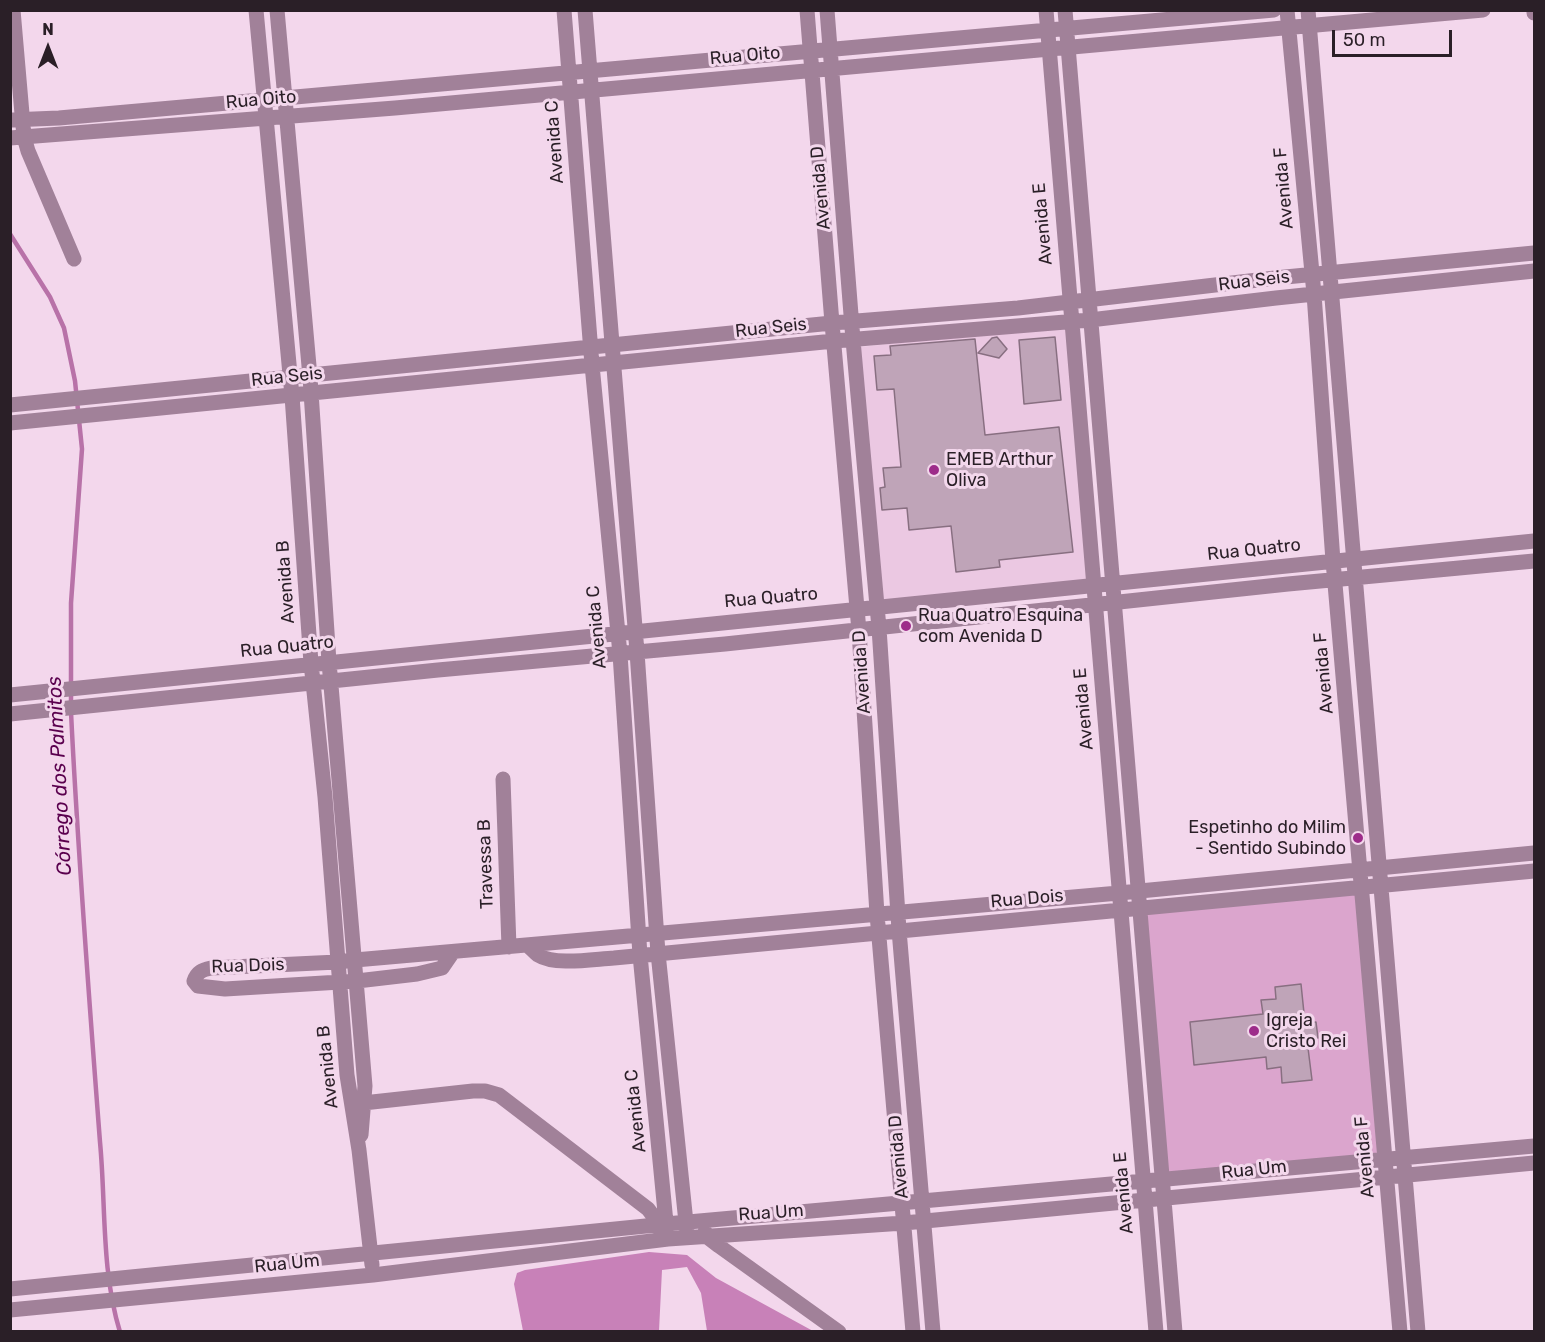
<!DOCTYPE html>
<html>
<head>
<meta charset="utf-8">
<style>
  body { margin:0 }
  #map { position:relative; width:1545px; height:1342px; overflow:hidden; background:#f3d7ec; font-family:Rubik,sans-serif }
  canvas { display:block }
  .frame { position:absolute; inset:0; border:12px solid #2a1f27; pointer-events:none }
  .north { position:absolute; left:18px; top:18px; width:60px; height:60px; -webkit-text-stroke:4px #f3d7ec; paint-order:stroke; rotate:0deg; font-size:16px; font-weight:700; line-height:24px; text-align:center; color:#2a1f27 }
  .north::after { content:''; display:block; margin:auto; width:21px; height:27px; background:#2a1f27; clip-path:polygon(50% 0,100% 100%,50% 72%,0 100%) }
  .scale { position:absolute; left:1332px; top:30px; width:120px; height:27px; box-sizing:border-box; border:3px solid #2a1f27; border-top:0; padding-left:8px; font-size:18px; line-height:21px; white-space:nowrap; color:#2a1f27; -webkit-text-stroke:4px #f3d7ec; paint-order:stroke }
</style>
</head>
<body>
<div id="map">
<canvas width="1545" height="1342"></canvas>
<div class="frame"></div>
<div class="north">N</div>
<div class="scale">50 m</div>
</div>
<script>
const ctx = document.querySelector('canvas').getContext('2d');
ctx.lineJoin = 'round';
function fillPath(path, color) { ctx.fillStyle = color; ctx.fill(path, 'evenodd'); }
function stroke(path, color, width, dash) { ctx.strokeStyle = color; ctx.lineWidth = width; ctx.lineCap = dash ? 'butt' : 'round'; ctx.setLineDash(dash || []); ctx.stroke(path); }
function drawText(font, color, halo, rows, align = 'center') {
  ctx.font = font + ' Rubik,sans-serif'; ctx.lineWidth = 6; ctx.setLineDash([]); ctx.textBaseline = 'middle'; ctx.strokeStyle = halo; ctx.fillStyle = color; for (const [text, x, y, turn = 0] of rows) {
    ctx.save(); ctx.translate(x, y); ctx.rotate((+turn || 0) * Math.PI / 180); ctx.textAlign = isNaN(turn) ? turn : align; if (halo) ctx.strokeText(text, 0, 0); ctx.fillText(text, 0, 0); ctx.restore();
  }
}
const built = new Path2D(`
  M1067 326 1090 584 878 606 860 347Z`);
const green = new Path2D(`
  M1363 886 1384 1160 1162 1180 1140 908Z`);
const forest = new Path2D(`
  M649 1252 687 1255 716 1278 813 1331H707L701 1293 687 1267 662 1270 659 1331H523L514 1284 517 1273 525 1270Z`);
const stream = new Path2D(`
  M10 234 50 297 64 328 75 381 82 449 71 603V704
  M71 712C78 856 89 999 100 1142 106 1205 101 1270 120 1332`);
const building = new Path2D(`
  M997 337 1007 349 999 358 978 353 992 338Z
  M1055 337 1061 400 1024 404 1019 340Z
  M975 339 985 435 1059 427 1073 552 999 560 1000 567 956 572 951 526 909 530 907 508 882 510 880 488 885 487 883 468 901 467 894 389 877 390 874 356 891 355 890 346Z
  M1301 984 1305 1023 1316 1022 1318 1038 1307 1040 1312 1080 1282 1083 1281 1067 1267 1069 1266 1057 1194 1065 1190 1022 1263 1014 1261 1000 1276 999 1275 987Z`);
const minor = new Path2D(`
  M13 10 24 137 28 151 74 259
  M256 10 292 396 311 663 325 797 347 1075 359 1150 372 1265
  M277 10 310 377 329 662 365 1086 361 1135
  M564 10 592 365 620 654 640 955 667 1233
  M585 10 637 652 658 953 687 1232
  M807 10 832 323 859 631 877 914 913 1332
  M827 10 853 340 879 628 899 930 933 1332
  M1046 10 1156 1332
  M1065 10 1175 1332
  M1287 10 1314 294 1333 561 1400 1332
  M1308 10 1418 1332
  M1534 10V13
  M10 120 59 118 1274 10
  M10 138 395 108 1483 10
  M10 405 832 323 1018 308 1275 278 1534 253
  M10 423 834 341 1090 320 1276 298 1534 271
  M10 695 1534 541
  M10 714 438 670 725 644 1288 584 1534 561
  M503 779 509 947
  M527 945C531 948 534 952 538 955 555 966 594 959 614 958L1534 871
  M453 952 442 968 417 974 357 981 225 989 198 986 194 981C197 972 202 970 211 968L338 962 355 960 1119 893 1534 853
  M354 1104 473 1091H485L499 1095 648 1209 660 1225 661 1234
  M705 1232 706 1236 719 1246 839 1332
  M10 1289 666 1224 1534 1146
  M10 1310 373 1275 668 1239 904 1223 1534 1163`);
const markers = [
  [934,470,6,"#9d2c8a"],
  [906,626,6,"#9d2c8a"],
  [1358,838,6,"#9d2c8a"],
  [1254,1031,6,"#9d2c8a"]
];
const streetNames = [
  ["Rua Oito",745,56,-5],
  ["Rua Oito",261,100,-5],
  ["Avenida C",555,142,-94],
  ["Avenida D",821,188,-95],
  ["Avenida F",1284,188,-95],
  ["Avenida E",1043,224,-95],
  ["Rua Seis",1254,281,-7],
  ["Rua Seis",771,328,-6],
  ["Rua Seis",287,377,-6],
  ["Rua Quatro",1254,550,-6],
  ["Avenida B",286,582,-94],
  ["Rua Quatro",771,598,-5],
  ["Avenida C",597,627,-95],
  ["Rua Quatro",287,647,-6],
  ["Avenida D",862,672,-94],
  ["Avenida F",1324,673,-95],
  ["Avenida E",1084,709,-95],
  ["Travessa B",486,864,-92],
  ["Rua Dois",1027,899,-5],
  ["Rua Dois",248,966,-2],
  ["Avenida B",328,1067,-96],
  ["Avenida C",636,1111,-96],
  ["Avenida D",899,1157,-95],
  ["Avenida F",1365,1157,-95],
  ["Rua Um",1254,1170,-6],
  ["Avenida E",1124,1193,-95],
  ["Rua Um",771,1213,-4],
  ["Rua Um",287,1264,-6]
];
const poiNames = [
  ["EMEB Arthur",946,460],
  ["Oliva",946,481],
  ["Rua Quatro Esquina",918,616],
  ["com Avenida D",918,637],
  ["Espetinho do Milim",1346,828,"right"],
  ["- Sentido Subindo",1346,849,"right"],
  ["Igreja",1266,1021],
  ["Cristo Rei",1266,1042]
];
const waterNames = [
  ["Córrego dos Palmitos",60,776,-93]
];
fillPath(built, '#ebc8e2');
fillPath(green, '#dba5cd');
fillPath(forest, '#c881b8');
stroke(stream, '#b872a8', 4.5);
fillPath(building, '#bfa4b8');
stroke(building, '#886f81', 1.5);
stroke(minor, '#a18199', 15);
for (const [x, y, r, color] of markers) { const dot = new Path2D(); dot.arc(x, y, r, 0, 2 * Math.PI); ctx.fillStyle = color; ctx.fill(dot); stroke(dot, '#f3d7ec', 2); }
drawText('18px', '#2a1f27', '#f3d7ec', streetNames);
drawText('18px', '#2a1f27', '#f3d7ec', poiNames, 'left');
drawText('italic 20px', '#5a004e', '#f3d7ec', waterNames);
</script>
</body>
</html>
